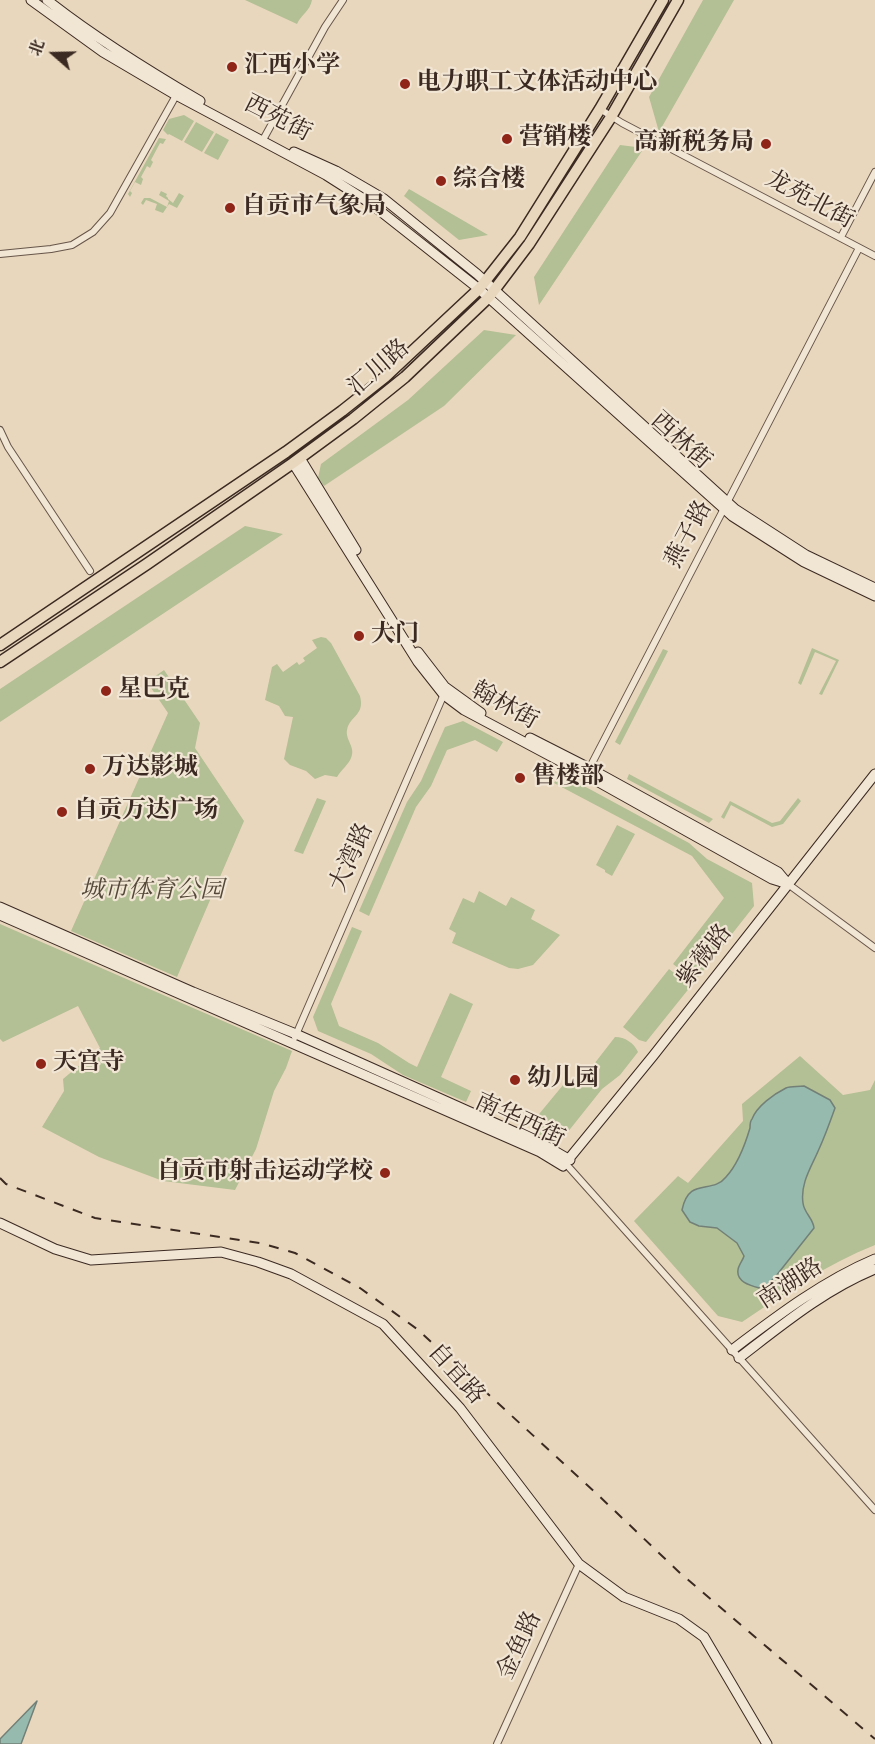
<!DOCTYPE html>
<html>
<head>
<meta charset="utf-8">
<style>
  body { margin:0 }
  #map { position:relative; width:875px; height:1744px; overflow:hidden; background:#e9d7bd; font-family:"IM FELL DW Pica","Noto Serif SC",serif }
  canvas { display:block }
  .north { position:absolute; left:24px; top:24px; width:60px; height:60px; -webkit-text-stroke:4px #f1e5d4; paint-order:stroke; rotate:290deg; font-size:16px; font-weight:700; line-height:24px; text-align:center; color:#3b2a22 }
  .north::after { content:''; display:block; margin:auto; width:21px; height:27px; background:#3b2a22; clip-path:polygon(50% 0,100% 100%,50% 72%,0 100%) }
</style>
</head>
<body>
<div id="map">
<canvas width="875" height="1744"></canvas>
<div class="north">北</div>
</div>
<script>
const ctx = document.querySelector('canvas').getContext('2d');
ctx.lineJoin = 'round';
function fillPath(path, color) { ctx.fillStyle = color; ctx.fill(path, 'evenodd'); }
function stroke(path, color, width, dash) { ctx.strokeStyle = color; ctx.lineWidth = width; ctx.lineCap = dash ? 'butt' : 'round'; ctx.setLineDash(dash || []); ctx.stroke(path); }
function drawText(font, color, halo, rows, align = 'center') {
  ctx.font = font + ' "IM FELL DW Pica","Noto Serif SC",serif'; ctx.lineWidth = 4.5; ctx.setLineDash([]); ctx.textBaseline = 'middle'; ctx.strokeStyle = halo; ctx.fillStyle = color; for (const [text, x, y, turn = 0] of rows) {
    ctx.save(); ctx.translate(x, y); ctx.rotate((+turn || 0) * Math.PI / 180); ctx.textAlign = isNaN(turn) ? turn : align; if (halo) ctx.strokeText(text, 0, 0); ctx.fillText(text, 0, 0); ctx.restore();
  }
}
const green = new Path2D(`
  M245 0H312C310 11 301 15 297 24Z
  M703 0H734L659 132 649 97Z
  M184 115 194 121 182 141 169 134 168 135 163 130 169 119Z
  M196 122 214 132 202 152 184 142Z
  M216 133 229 140 218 160 204 153Z
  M159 138 166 139 163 144 160 143 151 160 153 162 150 168 147 166 141 177 143 179 141 185 135 182 130 191 132 193 130 197 128 194Z
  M620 145 644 148 539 305 534 277Z
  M409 189 488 235 459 240 404 196Z
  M161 191 167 194 166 196 168 198V199L173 203 179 193 184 196 177 208 169 204 163 213 155 210 157 204 146 200 143 205 141 203 144 198H150L167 207 169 201 159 195Z
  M484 330 516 335 444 406 324 486 318 478 321 464 408 400Z
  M245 526 283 534 0 722V689Z
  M321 637 326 638 331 643 360 696C365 716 350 715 347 730 345 740 356 747 351 758 349 764 341 770 337 777L325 775 315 779 306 771 290 765 284 759 293 717 285 716 279 706 265 700 272 667 277 664 283 672 297 662 299 665 305 661 303 658 317 648 312 640Z
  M812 648 839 660 822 695 819 694 836 661 815 652 801 685 798 683Z
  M663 649 668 651 620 745 615 742Z
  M164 670 200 723 195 748 244 821 177 977 71 931 168 713 147 682Z
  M463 721 503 742 497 752 475 740 447 750 431 786 416 807 369 916 359 911 407 802 421 781 445 727Z
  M560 773 689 843 707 859 752 883 754 906 695 981 673 964 724 898 692 856 554 783Z
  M629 774 713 819 709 823 627 779Z
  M317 798 326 801 303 854 294 851Z
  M798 798 801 801 783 824 772 827 731 805 724 819 721 817 730 801 772 823 780 821Z
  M617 825 635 834 612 876 605 872V870L596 865Z
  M479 891 506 906 511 897 535 910 531 919 560 935 533 965 518 969 509 968 452 943 456 933 449 929 463 898 474 903Z
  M0 924 292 1051 286 1068 274 1091 256 1149 235 1190 163 1181 99 1157 42 1127 64 1091 63 1079 100 1048 78 1006 3 1042 0 1039Z
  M352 927 362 931 331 1004 339 1026 378 1043 409 1063 417 1067 450 993 473 1004 441 1077 471 1091 466 1102 403 1075 371 1054 318 1031 313 1017Z
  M669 969 691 986 646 1042 639 1040 623 1027Z
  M615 1037C625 1037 634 1043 638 1052L620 1075 602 1089 567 1133 548 1138 538 1134 539 1132 530 1125 568 1079 577 1086Z
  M800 1056 843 1095 870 1090 875 1080V1245C827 1264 785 1293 742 1322L718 1316 634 1221 678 1176 688 1183 743 1121 742 1104Z`);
const water = new Path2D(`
  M804 1086 830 1100 835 1108C830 1122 825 1136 819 1149 812 1166 800 1183 803 1203 804 1213 813 1218 814 1228L776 1276 763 1289C753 1286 736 1283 738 1270 738 1266 743 1260 744 1256L737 1243 717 1228 699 1226 690 1222 682 1210C689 1176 712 1195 726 1177 738 1164 745 1145 750 1128 750 1125 750 1121 752 1119 757 1106 774 1094 786 1088 791 1086 798 1087 804 1086Z
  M37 1701 21 1744H0V1739Z`);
const street = new Path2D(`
  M600 109 622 123 875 256
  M264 138 325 27 343 0
  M841 237 875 172
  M0 254 51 249 72 245 93 232 110 213 178 92
  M0 430 8 447 90 571
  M589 769 859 248
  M788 884 875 948
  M295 1037 444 694
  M566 1164 875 1510
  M497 1744 579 1564`);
const secondary = new Path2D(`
  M31 0 103 52 176 95 326 175 370 203 479 289 732 516 804 562 875 596
  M47 0C95 38 147 70 200 101
  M294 152 336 171 384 199 477 274 735 509 806 555 875 588
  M300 458 356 550
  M293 463 418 662 444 695 464 710 586 775 772 879 788 884
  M418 652 445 687 481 713
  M530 738 589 768 778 872 788 884
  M0 907 193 992 296 1034 544 1145 570 1160
  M0 915 540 1152 563 1166 653 1056 875 774
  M0 1223 55 1249 91 1260 221 1252 258 1262 291 1274 383 1324 460 1408 579 1564 624 1597 679 1619 704 1637 767 1744
  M732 1350C777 1316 823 1281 875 1259
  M739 1358C782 1325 824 1290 875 1269`);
const primary = new Path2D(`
  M0 645 286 452 342 411 385 377 479 289 520 237 600 109 663 0
  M0 662 147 564 293 463 353 419 405 377 489 297 529 244 611 117 678 0`);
const rail = new Path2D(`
  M0 1178 6 1184 95 1218 260 1243 295 1253 360 1288 417 1329 597 1494 680 1573 875 1739`);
const markers = [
  [232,67,6,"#8f2418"],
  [405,84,6,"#8f2418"],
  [507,139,6,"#8f2418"],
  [766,144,6,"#8f2418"],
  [441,181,6,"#8f2418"],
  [230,208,6,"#8f2418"],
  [359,636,6,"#8f2418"],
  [106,691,6,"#8f2418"],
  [90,769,6,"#8f2418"],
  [520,778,6,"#8f2418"],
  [62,812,6,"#8f2418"],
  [41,1064,6,"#8f2418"],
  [515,1080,6,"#8f2418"],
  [385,1173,6,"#8f2418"]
];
const poiNames = [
  ["汇西小学",244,67],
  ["电力职工文体活动中心",417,84],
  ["营销楼",519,139],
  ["高新税务局",754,144,"right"],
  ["综合楼",453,181],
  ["自贡市气象局",242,208],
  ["大门",371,636],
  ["星巴克",118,691],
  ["万达影城",102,769],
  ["售楼部",532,778],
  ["自贡万达广场",74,812],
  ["天宫寺",53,1064],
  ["幼儿园",527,1080],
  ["自贡市射击运动学校",373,1173,"right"]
];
const streetNames = [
  ["西苑街",277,120,27],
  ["龙苑北街",809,201,28],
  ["汇川路",380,369,-41],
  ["西林街",680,442,42],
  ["燕子路",690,535,-62],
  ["翰林街",504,707,29],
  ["大湾路",353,858,-66],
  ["紫薇路",706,957,-52],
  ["南华西街",519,1122,25],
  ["南湖路",791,1285,-33],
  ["自宜路",455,1375,48],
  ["金鱼路",521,1646,-65]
];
const parkNames = [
  ["城市体育公园",152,892]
];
fillPath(green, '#b3bf94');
fillPath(water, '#97baaf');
stroke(water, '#728077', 1.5);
stroke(street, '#665549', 8);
stroke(secondary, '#3b2a22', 11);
stroke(primary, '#3b2a22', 13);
stroke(street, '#f1e5d4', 6);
stroke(secondary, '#f1e5d4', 9);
stroke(primary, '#e9d7bd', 10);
stroke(rail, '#3b2a22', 2, [10, 10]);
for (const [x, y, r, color] of markers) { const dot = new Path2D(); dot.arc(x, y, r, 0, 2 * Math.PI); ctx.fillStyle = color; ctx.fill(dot); stroke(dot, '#f1e5d4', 2); }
drawText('bold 24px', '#3b2a22', '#f1e5d4', poiNames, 'left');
drawText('24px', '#3b2a22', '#f1e5d4', streetNames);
drawText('italic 24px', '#534839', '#f1e5d4', parkNames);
</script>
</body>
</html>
